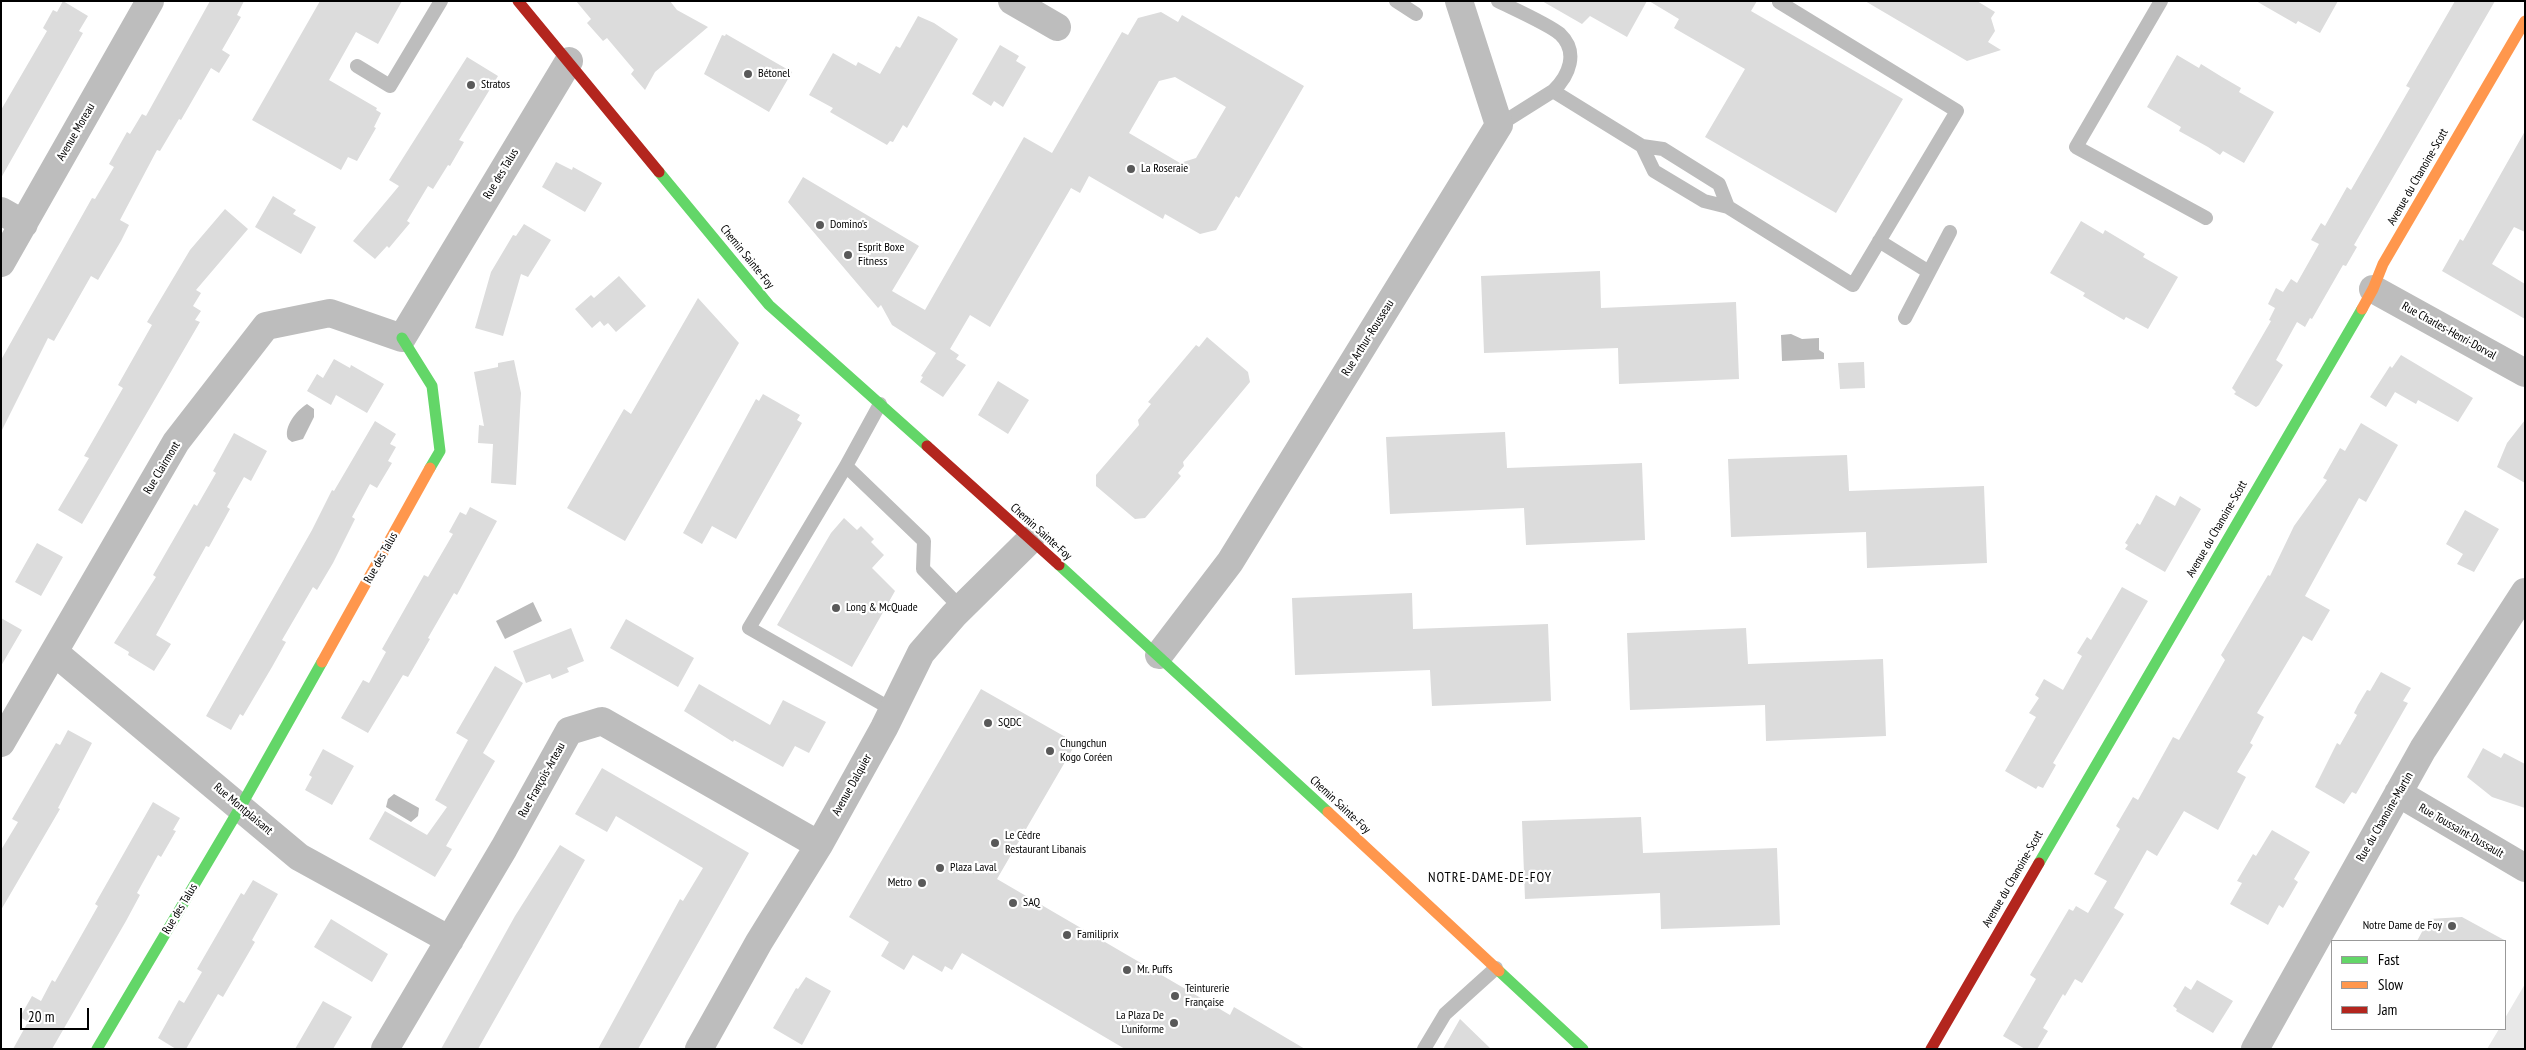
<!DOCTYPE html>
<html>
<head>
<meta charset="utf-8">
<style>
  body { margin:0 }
  #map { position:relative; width:2526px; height:1050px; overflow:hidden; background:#fff; font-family:"PT Sans Narrow",sans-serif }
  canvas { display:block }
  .frame { position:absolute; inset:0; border:2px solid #000; pointer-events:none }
  .legend { position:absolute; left:2331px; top:940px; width:175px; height:90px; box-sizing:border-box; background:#fff; border:1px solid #999; margin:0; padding:6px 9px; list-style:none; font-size:15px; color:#000 }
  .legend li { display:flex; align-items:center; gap:10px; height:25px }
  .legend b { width:25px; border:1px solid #999 }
  .scale { position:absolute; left:20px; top:1008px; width:69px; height:22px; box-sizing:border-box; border:2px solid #000; border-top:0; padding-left:6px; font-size:15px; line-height:18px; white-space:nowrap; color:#000; -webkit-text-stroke:4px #fff; paint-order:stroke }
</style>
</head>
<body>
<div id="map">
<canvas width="2526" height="1050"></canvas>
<div class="frame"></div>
<ul class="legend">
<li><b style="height:6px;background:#63d668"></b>Fast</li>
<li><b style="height:6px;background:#ff974d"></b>Slow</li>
<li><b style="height:6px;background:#b3261e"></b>Jam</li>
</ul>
<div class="scale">20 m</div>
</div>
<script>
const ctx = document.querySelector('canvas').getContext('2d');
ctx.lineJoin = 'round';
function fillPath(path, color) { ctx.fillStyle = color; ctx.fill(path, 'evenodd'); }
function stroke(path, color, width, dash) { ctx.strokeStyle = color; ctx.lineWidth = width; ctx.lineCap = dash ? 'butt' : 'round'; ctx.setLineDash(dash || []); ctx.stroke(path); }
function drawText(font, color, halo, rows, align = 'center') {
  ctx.font = font + ' "PT Sans Narrow",sans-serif'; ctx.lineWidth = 4.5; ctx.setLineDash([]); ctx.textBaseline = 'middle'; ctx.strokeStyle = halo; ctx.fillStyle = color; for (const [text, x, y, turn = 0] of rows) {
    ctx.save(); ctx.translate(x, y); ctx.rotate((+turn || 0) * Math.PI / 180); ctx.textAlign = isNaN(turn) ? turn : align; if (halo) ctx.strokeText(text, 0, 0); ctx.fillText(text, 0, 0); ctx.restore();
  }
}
const green = new Path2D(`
  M2525 984V1049H2487L2499 1029H2505V1018Z`);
const water = new Path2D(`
  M1791 334 1802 339 1819 338V350L1824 353V359L1782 361 1781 335Z
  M307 404 314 409V417L303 439 292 442 288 439C283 427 297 410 307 404Z
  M533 602 542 621 505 639 496 621Z
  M394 794 419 808 418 816 411 822 386 807 388 799Z`);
const building = new Path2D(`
  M63 1 88 16 79 31 83 33 1 178V110L47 31 43 28 53 10 57 12Z
  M210 1H244L237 15 241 17 222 50 230 55 219 73 211 68 181 120 179 119 160 151 157 150 120 220 129 225 121 241 98 280 91 276 54 341 48 338 1 432V360L92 198 95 199 114 167 109 164 127 132 130 134 142 114 146 116Z
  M320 1H402L378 44 356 32 329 80 377 108 376 110 381 113 374 127 376 128 357 161 348 157 341 170 252 120Z
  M576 1H670L677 10 708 27 655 72 645 90 631 74 634 70 607 38 603 41 587 23 591 19Z
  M1542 1H1647L1627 37 1590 16 1582 24Z
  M1649 1H1757L1751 11 1903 99 1836 213 1705 137 1745 69 1674 28 1679 19Z
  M1865 1H1977L1995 12 1991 18 1995 31 1988 42 2001 50 1967 61Z
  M2256 1H2338L2320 33 2298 21 2296 24Z
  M2455 1H2495L2354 245 2357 247 2346 266 2343 265 2312 319 2310 318 2305 327 2297 322 2276 360 2283 365 2259 405 2256 407 2234 394 2236 392 2232 388 2271 321 2269 320 2275 308 2268 304 2276 288 2283 292 2291 279 2297 283 2319 244 2311 240 2321 223 2325 226 2347 187 2351 190 2410 88 2406 86Z
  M1161 12 1178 22 1182 15 1304 86 1239 198 1236 196 1216 230 1200 234 1165 214 1163 219 1089 176 1080 193 1071 188 990 327 970 315 950 349 959 355 956 359 966 365 943 397 920 382 923 377 921 376 936 353 892 325 881 305 878 308 788 202 803 177 919 246 892 291 925 310 1024 137 1052 153 1122 32 1128 35 1138 18ZM1175 77 1226 107 1196 158 1180 163 1129 133 1159 81Z
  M918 16 934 23 958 39 907 128 903 125 893 142 890 141 887 145 830 112 833 108 809 95 833 53 856 66 858 62 880 74 896 46 900 48Z
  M726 34 792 72 769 112 704 74 722 35 725 36Z
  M1000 45 1019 56 1016 61 1026 67 1003 107 994 101 991 106 972 94Z
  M2177 55 2199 68 2201 64 2222 77 2241 88 2239 92 2274 112 2244 163 2223 151 2220 155 2208 147 2179 131 2181 127 2147 107Z
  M467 57 498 76 459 140 464 142 450 166 448 165 433 189 428 186 407 221 410 223 389 248 387 246 375 259 353 241 399 186 389 180Z
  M2525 131V232L2514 227 2492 264 2525 284V319L2442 271 2460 239 2463 241Z
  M556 162 572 170 573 167 602 183 585 212 542 187Z
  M273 196 296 210 293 214 316 227 301 254 255 227Z
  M225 209 248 229 196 290 201 293 193 306 201 311 195 320 200 322 82 524 58 510 89 458 84 456 123 388 118 385 152 325 147 322 190 250Z
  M2081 221 2103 234 2105 230 2145 254 2143 257 2178 277 2148 329 2126 317 2124 320 2083 296 2085 293 2050 273Z
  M524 224 551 240 528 277 521 274 503 336 475 328 491 272 513 235 516 236Z
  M1600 271 1601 308 1736 302 1739 379 1619 384 1618 348 1484 353 1481 276Z
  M619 276 646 306 616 332 608 323 604 326 600 321 592 328 575 309 591 295 594 298Z
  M698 298 739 343 625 541 567 508 624 409 631 414Z
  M1207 337 1248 372 1250 382 1183 462 1184 466 1178 473 1181 476 1165 495 1145 518 1135 519 1096 486V475L1139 425 1138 420 1151 404 1148 402 1196 345 1199 347Z
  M2401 355 2473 398 2458 422 2418 400 2416 404 2395 392 2386 407 2370 397 2390 366 2392 368Z
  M334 359 350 368 351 365 384 384 367 413 336 395 331 405 307 391 317 374 323 378Z
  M514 360 521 393 516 485 491 483 493 444 478 443 479 425 484 426 474 372 498 367V363Z
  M1864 362 1865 388 1840 389 1838 363Z
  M998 381 1029 400 1008 434 978 415Z
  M763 394 800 415 797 420 802 423 736 539 712 526 702 544 683 533 756 399 759 401Z
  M2525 420V483L2497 467 2507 443Z
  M375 421 396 434 390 444 396 447 388 461 392 463 377 488 370 484 352 517 355 519 333 563 317 590 313 587 282 640 286 642 272 667 243 716 240 714 231 730 206 716 312 530 332 490 334 491Z
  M2361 423 2398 445 2366 502 2359 498 2305 596 2330 610 2312 641 2303 636 2257 713 2264 717 2250 743 2253 745 2237 772 2246 777 2218 830 2184 811 2157 856 2147 850 2114 908 2124 914 2082 983 2075 979 2065 996 2063 994 2043 1028 2048 1031 2037 1049H2025L2003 1036 2036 979 2030 975 2069 909 2073 911 2076 906 2088 913 2107 881 2094 874 2120 829 2116 826 2133 797 2138 800 2173 737 2179 740 2225 660 2221 655 2268 575 2270 576 2294 526 2327 480 2323 478 2340 448 2345 451Z
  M1505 432 1507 468 1642 463 1645 540 1526 545 1524 508 1390 514 1386 437Z
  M234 433 267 451 251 481 244 477 227 507 230 509 209 547 206 546 156 635 171 644 154 671 128 655 129 652 114 643 156 577 153 575 194 504 197 506 216 473 213 471Z
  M1847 455 1849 491 1984 486 1987 563 1867 568 1866 532 1731 537 1728 459Z
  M2156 495 2175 506 2180 496 2201 509 2165 572 2125 549 2128 545 2125 543 2137 523 2140 525Z
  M470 507 497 521 457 595 454 593 428 638 430 639 408 677 403 675 368 733 341 718 363 680 369 683 386 652 382 649 424 575 428 577 453 534 449 532 460 512 466 515Z
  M2465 510 2499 529 2474 572 2457 564 2463 554 2446 544Z
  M844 518 857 530 861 526 874 539 871 542 884 555 872 568 895 591 852 667 777 625 831 533Z
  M37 543 63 557 41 596 15 582Z
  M2122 587 2148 601 2053 763 2056 765 2043 788 2038 786 2036 789 2005 771 2036 717 2029 713 2039 698 2035 695 2044 679 2063 690 2082 656 2077 653 2087 637 2091 640Z
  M1412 593 1413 629 1548 624 1551 701 1432 706 1430 670 1295 675 1292 598Z
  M1 618 22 630 1 666Z
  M626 619 694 658 678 687 610 648Z
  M571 628 584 661 567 668 569 672 552 679 550 674 526 683 513 651Z
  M1746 628 1748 664 1883 659 1886 736 1766 741 1765 705 1630 710 1627 633Z
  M495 666 523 683 483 753 495 761 446 846 452 849 435 877 369 839 385 811 427 835 447 807 435 800 468 740 456 733Z
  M2381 672 2411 688 2403 701 2408 703 2356 794 2352 792 2344 804 2315 787 2337 743 2340 745 2357 715 2354 713 2358 705 2367 690 2370 691Z
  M699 684 770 725 783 700 826 722 809 753 795 746 783 767 734 740 733 742 684 711Z
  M981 689 1076 743 997 879 1230 1015 1234 1007 1305 1049H1125L962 953 952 970 945 966 942 972 913 955 904 970 881 956 889 942 849 917Z
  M68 730 92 743 58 808 60 809 1 910V850L18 822 12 819 56 743 60 745Z
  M2483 748 2501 758 2504 753 2525 764V808L2492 797 2467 777Z
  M323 749 354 766 332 805 305 790 312 777 309 775Z
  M602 768 749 853 638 1049H598L680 899 683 901 703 868 616 816 607 832 575 814Z
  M153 802 180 818 173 830 176 831 161 857 158 855 137 893 140 895 126 921 52 1049H13L28 1022 20 1017 32 996 41 1001 52 980 55 982 98 906 95 904Z
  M1641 817 1643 853 1777 848 1780 925 1661 929 1660 893 1525 899 1522 821Z
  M2272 830 2310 852 2294 879 2298 882 2283 908 2279 905 2268 925 2230 904 2242 883 2237 881 2253 854 2256 856Z
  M560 845 585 860 478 1049H441L515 916Z
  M253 880 278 894 252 940 255 942 223 997 218 994 186 1049H176L158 1038 179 1000 184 1003 202 972 197 969 241 893 244 895Z
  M2462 917 2506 941H2417L2429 919Z
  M331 919 388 954 372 982 314 947Z
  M806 977 831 991 802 1045 773 1028 796 988 798 989Z
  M2197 980 2233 1001 2213 1033 2176 1011 2177 1009 2173 1006 2185 986 2191 990Z
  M323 1001 352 1017 333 1049H295Z
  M1460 1019 1491 1049H1443Z`);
const lane = new Path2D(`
  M1396 1 1416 14
  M1498 1C1512 8 1550 25 1560 34 1579 52 1569 76 1553 91
  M2161 1 2076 147 2206 218
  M357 66 390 86 441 1
  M1499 125 1553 91 1642 146 1654 171 1704 201 1728 207 1853 285 1957 111 1779 2
  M1642 146 1663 149 1719 184 1728 207
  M1879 241 1929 272
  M1905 318 1950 232
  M880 404 846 466 924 541 923 569 961 608
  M846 466 749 628 893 710
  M1424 1049 1445 1014 1496 968`);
const street = new Path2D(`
  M1012 1 1057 27
  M1 211 24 224
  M1 263 150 1
  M2373 289 2525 373
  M54 652 299 857 450 940
  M1159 655 1230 562 1499 125 1459 1
  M1 743 176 442 266 326 330 313 402 338 569 61
  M2398 793 2525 868
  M385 1049 504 848 569 731 602 721 819 845
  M699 1049 759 942 819 845 884 728 921 653 954 615 1030 540
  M2255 1049 2423 749 2525 592`);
const fast = new Path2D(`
  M659 172 769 305 927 446
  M402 338 432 386 440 451 430 468
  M1059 565 1328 812
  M2039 863 2362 309
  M1499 971 1583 1049
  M97 1049 241 806 322 662`);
const slow = new Path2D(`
  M2362 309 2373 289 2383 264 2525 21
  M322 662 430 468
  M1328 812 1499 971`);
const jam = new Path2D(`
  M518 1 659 172
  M927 446 1059 565
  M1931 1049 2039 863`);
const markers = [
  [748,74,5,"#595959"],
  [471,85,5,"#595959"],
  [1131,169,5,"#595959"],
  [820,225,5,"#595959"],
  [848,255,5,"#595959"],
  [836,608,5,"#595959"],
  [988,723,5,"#595959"],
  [1050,751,5,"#595959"],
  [995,843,5,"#595959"],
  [940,868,5,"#595959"],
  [922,883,5,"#595959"],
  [1013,903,5,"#595959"],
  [2452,926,5,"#595959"],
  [1067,935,5,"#595959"],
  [1127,970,5,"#595959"],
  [1175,996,5,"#595959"],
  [1174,1023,5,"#595959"]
];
const poiNames = [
  ["Bétonel",758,74],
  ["Stratos",481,85],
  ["La Roseraie",1141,169],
  ["Domino's",830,225],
  ["Esprit Boxe",858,248],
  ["Fitness",858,262],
  ["Long & McQuade",846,608],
  ["SQDC",998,723],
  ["Chungchun",1060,744],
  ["Kogo Coréen",1060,758],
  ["Le Cèdre",1005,836],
  ["Restaurant Libanais",1005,850],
  ["Plaza Laval",950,868],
  ["Metro",912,883,"right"],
  ["SAQ",1023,903],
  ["Notre Dame de Foy",2442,926,"right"],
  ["Familiprix",1077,935],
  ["Mr. Puffs",1137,970],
  ["Teinturerie",1185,989],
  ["Française",1185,1003],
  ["La Plaza De",1164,1016,"right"],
  ["L’uniforme",1164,1030,"right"]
];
const streetNames = [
  ["Avenue Moreau",76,132,-60],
  ["Rue des Talus",501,174,-59],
  ["Avenue du Chanoine-Scott",2418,177,-60],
  ["Chemin Sainte-Foy",747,257,51],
  ["Rue Charles-Henri-Dorval",2449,331,29],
  ["Rue Arthur-Rousseau",1368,338,-58],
  ["Rue Clairmont",162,468,-59],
  ["Avenue du Chanoine-Scott",2217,529,-60],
  ["Chemin Sainte-Foy",1041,532,42],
  ["Rue des Talus",381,558,-61],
  ["Rue François-Arteau",542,780,-61],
  ["Avenue Dalquier",852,785,-61],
  ["Chemin Sainte-Foy",1340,805,43],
  ["Rue Montplaisant",243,809,40],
  ["Rue du Chanoine-Martin",2385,817,-60],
  ["Rue Toussaint-Dussault",2461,831,30],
  ["Avenue du Chanoine-Scott",2013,879,-60],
  ["Rue des Talus",180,909,-59]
];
const neighbourhoodNames = [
  ["NOTRE-DAME-DE-FOY",1490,878]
];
fillPath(green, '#e8e8e8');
fillPath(water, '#bababa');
fillPath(building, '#dcdcdc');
stroke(lane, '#bdbdbd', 14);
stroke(street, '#bdbdbd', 28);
stroke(fast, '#63d668', 11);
stroke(slow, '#ff974d', 11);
stroke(jam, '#b3261e', 11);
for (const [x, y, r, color] of markers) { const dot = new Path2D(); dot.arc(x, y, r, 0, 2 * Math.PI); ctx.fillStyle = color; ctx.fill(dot); stroke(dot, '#fff', 2); }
drawText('12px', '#000', '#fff', poiNames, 'left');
drawText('12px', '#000', '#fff', streetNames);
ctx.letterSpacing = '1px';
drawText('14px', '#000', '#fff', neighbourhoodNames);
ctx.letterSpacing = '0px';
</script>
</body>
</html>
